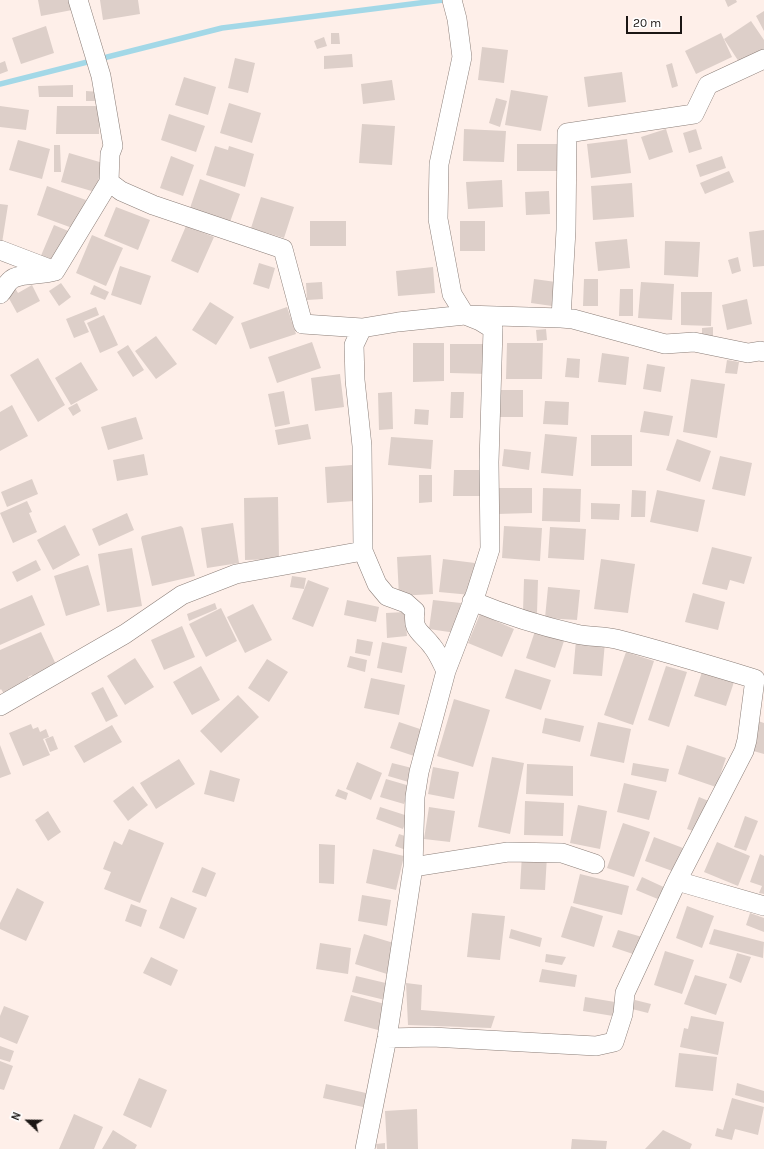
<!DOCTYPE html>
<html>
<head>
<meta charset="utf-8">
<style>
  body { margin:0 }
  #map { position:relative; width:764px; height:1149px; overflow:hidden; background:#feefe9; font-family:Karla,sans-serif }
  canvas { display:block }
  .north { position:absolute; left:8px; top:1101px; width:40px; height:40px; -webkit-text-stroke:3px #fff; paint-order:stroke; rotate:292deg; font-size:11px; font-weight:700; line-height:16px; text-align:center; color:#1b1614 }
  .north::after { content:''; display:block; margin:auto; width:14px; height:18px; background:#1b1614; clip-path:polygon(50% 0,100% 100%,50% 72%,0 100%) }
  .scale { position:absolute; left:626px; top:16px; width:56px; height:18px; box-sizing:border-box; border:2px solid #1b1614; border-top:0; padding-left:5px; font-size:12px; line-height:14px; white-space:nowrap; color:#1b1614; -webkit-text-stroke:3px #fff; paint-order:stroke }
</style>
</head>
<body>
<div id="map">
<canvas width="764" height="1149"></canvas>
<div class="north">N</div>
<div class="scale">20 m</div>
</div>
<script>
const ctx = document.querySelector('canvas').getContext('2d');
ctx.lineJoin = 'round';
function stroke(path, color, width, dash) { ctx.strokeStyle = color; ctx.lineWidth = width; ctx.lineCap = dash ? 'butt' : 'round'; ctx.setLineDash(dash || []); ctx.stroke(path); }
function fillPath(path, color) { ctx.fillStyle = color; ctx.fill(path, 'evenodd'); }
const stream = new Path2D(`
  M0 84 222 28 443 0`);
const building = new Path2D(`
  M38 0H70L72 10 41 16Z
  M100 0H138L140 14 103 20Z
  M725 0H736L737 2 728 7Z
  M764 11V31L756 16Z
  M751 21 764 40V49L741 65 724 39Z
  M46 26 54 53 21 64 12 38Z
  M331 33H339L340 44H331Z
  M721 33 732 57 696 74 685 51Z
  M324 37 327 46 317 49 314 41Z
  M482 47 508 50 504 83 478 80Z
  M352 54 353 67 324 69V56Z
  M235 58 255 63 248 93 228 88Z
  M5 61 8 71 0 74V63Z
  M672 63 678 86 672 88 666 65Z
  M622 72 626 102 588 107 584 77Z
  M184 77 216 87 208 115 175 105Z
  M392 80 395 100 363 104 361 84Z
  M73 85V97H39L38 86Z
  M511 90 548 96 541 131 505 125Z
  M86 91 100 92V101H86Z
  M496 98 507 101 500 127 489 123Z
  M229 103 261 113 252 143 220 133Z
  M0 106 29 110 26 130 0 127Z
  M57 106H99V134H56Z
  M169 114 205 126 196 152 161 140Z
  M362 124 395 126 392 165 359 163Z
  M464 129 506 131 504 162 463 161Z
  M666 129 673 152 649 160 641 137Z
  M696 129 702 149 689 153 683 133Z
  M627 139 631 173 591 178 587 144Z
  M18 140 50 149 42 179 9 170Z
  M517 144H559V171H517Z
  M54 145H60L61 172H54Z
  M215 146 228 150 229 146 254 154 245 187 206 175Z
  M69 153 103 163 95 192 61 182Z
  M171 156 194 165 183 196 160 188Z
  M722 156 726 168 700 177 696 165Z
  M729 171 734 182 705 194 700 183Z
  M200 179 240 194 230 222 190 208Z
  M502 180 503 207 468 209 466 182Z
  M632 183 634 217 593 220 591 186Z
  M47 186 86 200 75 229 37 215Z
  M549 191 550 214 526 215 525 192Z
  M261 197 294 207 284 238 251 228Z
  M0 204 8 205 2 243H0Z
  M116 207 150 220 138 250 104 236Z
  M310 221H346V246H310Z
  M460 221H485V251H460Z
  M54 225 73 233 59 266 40 258Z
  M186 226 214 237 198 273 171 261Z
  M764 230V266L753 267 749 232Z
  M92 235 123 248 106 286 76 273Z
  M627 239 630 268 598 271 595 242Z
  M665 241 700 242 698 277 664 275Z
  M738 257 741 271 732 274 728 260Z
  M259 263 275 268 269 289 253 284Z
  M120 266 151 276 141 305 111 295Z
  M433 267 435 293 398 296 396 271Z
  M534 279 556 282 552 306 531 303Z
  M584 279H598V306H583Z
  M322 282 323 299 307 300 306 283Z
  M641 282 674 284 672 320 638 318Z
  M61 283 71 297 59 306 49 291Z
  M32 285 40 301 17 313 6 293 15 288 18 293Z
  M94 285 109 292 105 300 90 294Z
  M620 289H633V316H619Z
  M681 292H712L711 326 681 325Z
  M747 299 752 324 727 330 722 305Z
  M210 302 234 317 216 345 192 330Z
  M96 307 99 315 84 321 89 332 74 338 66 319Z
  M287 307 296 334 250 349 241 323Z
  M104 315 118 345 100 353 87 323Z
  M713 327V336L702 337V328Z
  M546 329 547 340 537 341 536 330Z
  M156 336 177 364 156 379 135 351Z
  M312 342 321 368 277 383 268 357Z
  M413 343H444V381L413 382Z
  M507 343H543L542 379H506Z
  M450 344H489V374L450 373Z
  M128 345 144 370 133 377 117 352Z
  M602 353 629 357 626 385 598 382Z
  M38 358 65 405 38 422 10 375Z
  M567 358 580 359 579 378 565 377Z
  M727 360 739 362 737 374 725 373Z
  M81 362 98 390 71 405 55 378Z
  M647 364 665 367 661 392 643 389Z
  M340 374 344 407 315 411 311 378Z
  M691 379 725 384 717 438 683 432Z
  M501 390H523V417H500Z
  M284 391 290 424 275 427 268 394Z
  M392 392 393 429 379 430 378 393Z
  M451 392H464L463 418H450Z
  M545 401 569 402 568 425 543 424Z
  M77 403 81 411 73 416 68 408Z
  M12 405 28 436 0 451V412Z
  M415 409 429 410 428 425 414 424Z
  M644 411 673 416 669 436 640 432Z
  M136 417 143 439 108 450 101 427Z
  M308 424 311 439 278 445 275 430Z
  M545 434 577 437 573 476 541 473Z
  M591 435H632V466H591Z
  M391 437 433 440 431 469 388 465Z
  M677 439 711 451 700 482 666 470Z
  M504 449 531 452 529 470 502 466Z
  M144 454 148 475 117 481 113 460Z
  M720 456 752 463 745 496 712 489Z
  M352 465 354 501 327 503 325 467Z
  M454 470H482V496H453Z
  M419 475H432V502L419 503Z
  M32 479 38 494 7 507 1 492Z
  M498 488H532V513L497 514Z
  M543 488 581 489 580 522 542 521Z
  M632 490 646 491 645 517H631Z
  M657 490 705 500 698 532 650 522Z
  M278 497 279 559 245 560 244 498Z
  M27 501 32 512 29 513 37 532 13 543 0 513Z
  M591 503 620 504 619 520 591 519Z
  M127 513 134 530 99 546 92 529Z
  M233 523 239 563 207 568 201 528Z
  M65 525 80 555 53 570 37 540Z
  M181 526 183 528 195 576 152 586 141 538 142 536Z
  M504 526 542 528 540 561 502 558Z
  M550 527 586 529 584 560 548 558Z
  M712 547 752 557 744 584 730 580 727 590 702 584Z
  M132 548 142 606 107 612 98 554Z
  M431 555 433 594 399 596 397 557Z
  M443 559 475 563 471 595 439 592Z
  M601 559 635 564 628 613 594 609Z
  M36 560 41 570 17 582 12 572Z
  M88 565 100 605 66 616 54 576Z
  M292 576 306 578 304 589 290 587Z
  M524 579 538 580 537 613 523 612Z
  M308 580 329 588 313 627 292 619Z
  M548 587 580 590 577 620 545 618Z
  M693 593 725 602 718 630 685 622Z
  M32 595 45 625 0 645V609Z
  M347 600 379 607 376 622 344 615Z
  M433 600 461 603 456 633 429 629Z
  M215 603 217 609 189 621 187 614Z
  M253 604 272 640 245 653 227 617Z
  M221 608 237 641 206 657 189 624Z
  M405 612 407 636 387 638 386 613Z
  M480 614 514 629 502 657 468 643Z
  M182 626 195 657 164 670 151 640Z
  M536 628 565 638 555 668 526 658Z
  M41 632 58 669 34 679 32 675 28 677 30 681 4 694 1 689 0 690V650Z
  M357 639 373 642 370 656 355 653Z
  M576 640 605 642 602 676 573 674Z
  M382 642 407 647 402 673 377 668Z
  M626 652 654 661 633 725 604 715Z
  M350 656 367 660 365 672 347 667Z
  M135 658 154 687 125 705 107 676Z
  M267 659 288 672 269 702 248 688Z
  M201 666 220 700 192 715 173 682Z
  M666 666 687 672 669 727 648 720Z
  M515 669 551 680 541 710 505 698Z
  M702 672 734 682 726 706 694 696Z
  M371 678 405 685 399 715 364 708Z
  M103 687 118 716 106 722 91 693Z
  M238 695 259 717 221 753 200 731Z
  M454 699 490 710 473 767 437 756Z
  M545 718 584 726 580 742 542 733Z
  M758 721 764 723V754L750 750Z
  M399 722 423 730 414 756 390 748Z
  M598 722 631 729 624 763 590 756Z
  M31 724 33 729 38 727 40 732 46 729 49 737 43 739 50 755 23 766 9 733Z
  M112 725 122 742 84 763 74 746Z
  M53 736 58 749 50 752 45 739Z
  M0 745 11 774 0 778Z
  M687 745 726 758 716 787 678 774Z
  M492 757 524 763 510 834 478 827Z
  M179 759 195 784 156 809 140 783Z
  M357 762 382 773 371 800 346 789Z
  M392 763 416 769 412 783 388 776Z
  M633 763 669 769 666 782 631 775Z
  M527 764 573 766V796L526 794Z
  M433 767 459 772 454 799 428 794Z
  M210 770 240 779 234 802 204 794Z
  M386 779 410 786 404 804 380 797Z
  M624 783 657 791 649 820 617 812Z
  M133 786 148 805 128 821 113 801Z
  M338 789 348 793 346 800 335 796Z
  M699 797 711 802 699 833 687 829Z
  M525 801 564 803 563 836 524 835Z
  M578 805 607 811 600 849 570 843Z
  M380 807 408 816 403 829 376 819Z
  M429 807 455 811 450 842 424 839Z
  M48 811 61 832 48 841 35 820Z
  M745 816 758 821 746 851 734 847Z
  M623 823 650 832 634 877 607 868Z
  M129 829 164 843 140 903 104 889 111 872 103 869 114 841 122 845Z
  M399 834 411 838 406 850 395 846Z
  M654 837 683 848 675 872 645 861Z
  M717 842 750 856 738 886 704 872Z
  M319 844 335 845 334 884 319 883Z
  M373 849 404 856 396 890 366 883Z
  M522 854 547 856 545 890 520 889Z
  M760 854 764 856V894L759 893 762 886 750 882Z
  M202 867 216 873 206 897 192 892Z
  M580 874 629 886 622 915 573 903Z
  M642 877 670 890 665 902 636 890Z
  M17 888 44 902 26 941 0 929V923Z
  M362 895 391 900 387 926 358 921Z
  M171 897 197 908 184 939 159 928Z
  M131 904 147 910 141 927 125 921Z
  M571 906 603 916 594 947 561 937Z
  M687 906 714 916 702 948 676 938Z
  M472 913 505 916 500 960 467 957Z
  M750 913 764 918V932L746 925Z
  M511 929 542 938 540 947 509 938Z
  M714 929 764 942 763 958 709 944Z
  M618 930 642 937 636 955 612 947Z
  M364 934 397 944 387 974 355 964Z
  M320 943 351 948 348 974 316 969Z
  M665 951 694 960 682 994 654 985Z
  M737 953 751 957 741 983 729 978Z
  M546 954 566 957 562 965 545 962Z
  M151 957 178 970 171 986 143 973Z
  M542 969 577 975 575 987 539 982Z
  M695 975 727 984 716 1015 684 1004Z
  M356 976 390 984 385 1000 352 992Z
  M406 983 422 985 421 1010 495 1016 491 1028 408 1025Z
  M351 995 385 1004 378 1030 344 1021Z
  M585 997 615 1002 613 1016 583 1011Z
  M635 1000 651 1004 648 1013 632 1009Z
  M4 1006 29 1016 17 1044 0 1037V1016Z
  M691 1016 724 1022 718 1055 680 1047 684 1028 688 1029Z
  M0 1046 14 1051 10 1062 0 1059Z
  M679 1053 717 1057 713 1091 675 1087Z
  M0 1061 13 1066 4 1090 0 1089Z
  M139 1078 167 1090 151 1128 123 1115Z
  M737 1083 764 1091V1103L735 1095Z
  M326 1084 366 1093 363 1107 323 1098Z
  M732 1098 764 1107 758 1135 735 1129 732 1140 715 1136 717 1128 723 1130Z
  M417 1109 418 1149H387L385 1111Z
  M74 1114 103 1127 94 1149H59Z
  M113 1130 137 1145 135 1149H102Z
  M663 1130 692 1144 690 1149H645Z
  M572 1139 607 1141 606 1149H571Z
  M385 1143V1149H377L376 1144Z`);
const minor = new Path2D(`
  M109 182 121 191 153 205 283 249 303 324 362 328 398 322 465 315 561 318 573 319 665 344 694 342 748 353 760 351 764 352
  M0 250 55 271
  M0 294C5 289 7 281 14 278 24 273 43 275 55 271L109 182 110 154 113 146 101 76 78 0
  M561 318 566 230 567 133 694 114 708 85 764 59
  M362 328 354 345 355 380 362 446 363 551 377 584 387 596 406 603 415 611C412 632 421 631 432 646 438 653 442 663 446 671
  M0 706 125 634 182 595 236 574 363 551
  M413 867 508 852 562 853 595 864
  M677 881 764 906
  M387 1038 432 1037 596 1046 614 1042 623 1014 625 993 677 881 744 751 747 740 755 679C709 665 663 651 616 639 603 636 589 637 576 634 541 626 506 615 472 601
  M365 1149 387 1038 413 867 415 797 419 772 446 671 476 593 490 549 489 462 493 329 480 321 465 315 452 294 438 219 439 164 462 57 457 19 452 0`);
stroke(stream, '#a3d8e7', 5.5);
fillPath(building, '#ddcfc9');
stroke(minor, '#8b7e78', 20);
stroke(minor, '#fff', 19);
</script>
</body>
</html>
